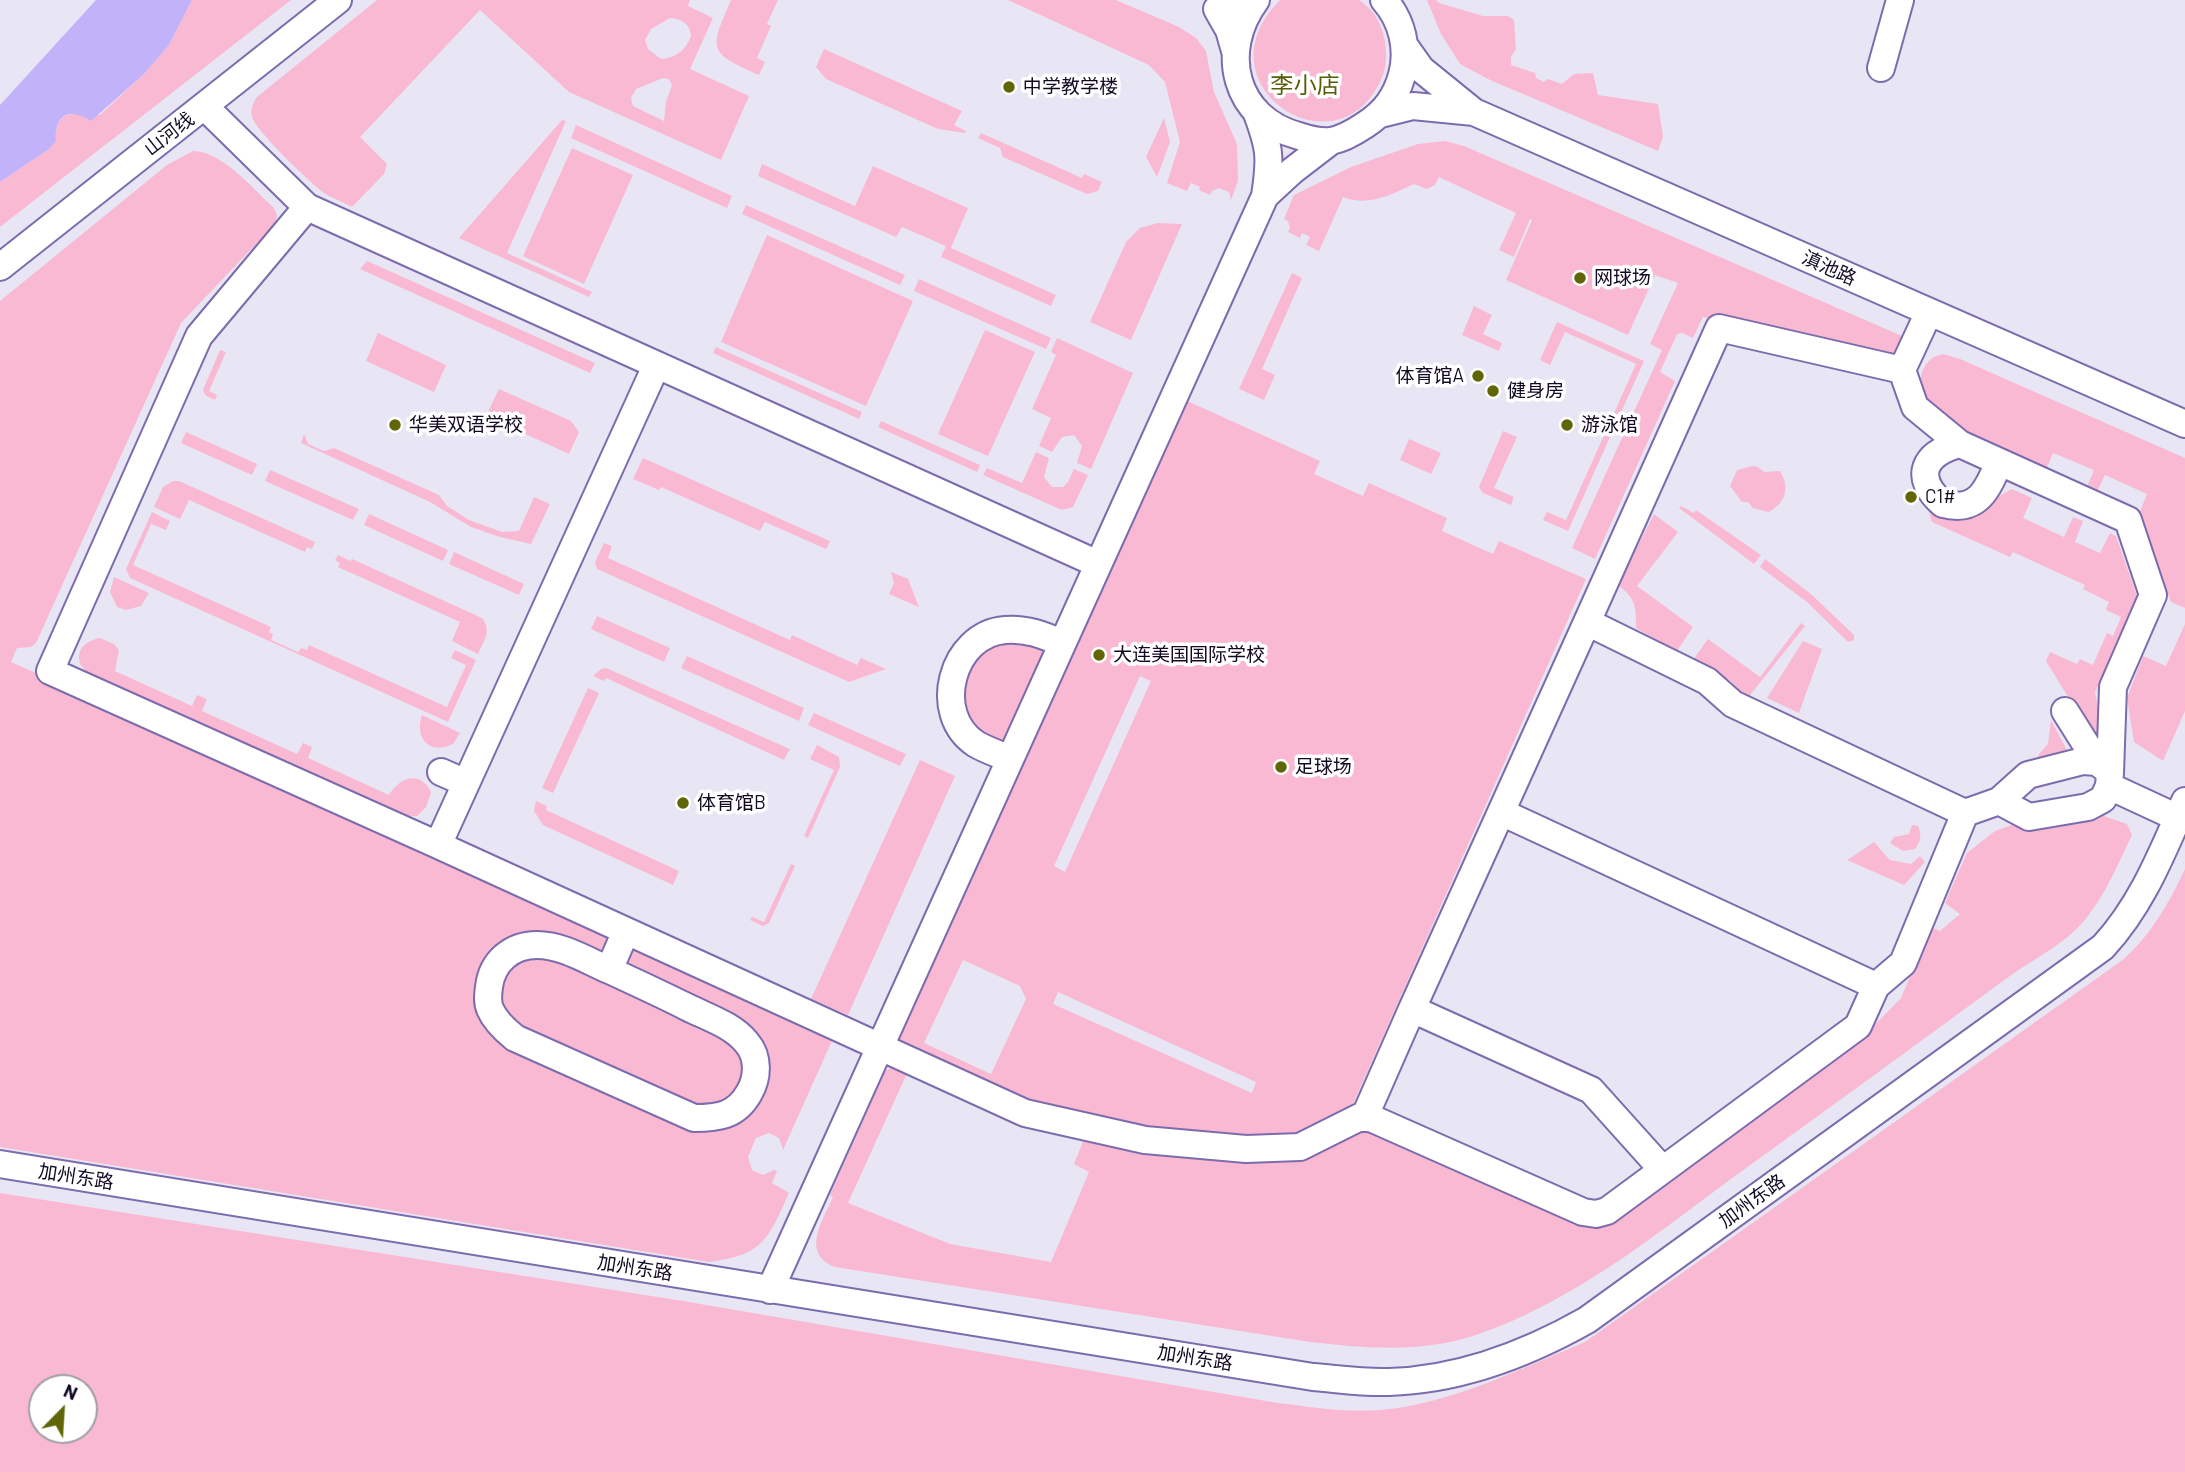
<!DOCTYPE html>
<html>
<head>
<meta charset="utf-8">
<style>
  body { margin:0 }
  #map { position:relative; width:2185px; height:1472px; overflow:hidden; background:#e8e6f4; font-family:Barlow,sans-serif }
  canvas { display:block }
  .north { position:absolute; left:28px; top:1374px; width:70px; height:70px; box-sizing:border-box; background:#fff; border:2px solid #a09da7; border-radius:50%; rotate:24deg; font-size:19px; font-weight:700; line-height:28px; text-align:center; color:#120a23 }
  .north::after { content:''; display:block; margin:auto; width:24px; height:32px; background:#606605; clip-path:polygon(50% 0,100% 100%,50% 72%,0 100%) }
</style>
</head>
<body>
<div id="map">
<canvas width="2185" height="1472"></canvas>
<div class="north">N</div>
</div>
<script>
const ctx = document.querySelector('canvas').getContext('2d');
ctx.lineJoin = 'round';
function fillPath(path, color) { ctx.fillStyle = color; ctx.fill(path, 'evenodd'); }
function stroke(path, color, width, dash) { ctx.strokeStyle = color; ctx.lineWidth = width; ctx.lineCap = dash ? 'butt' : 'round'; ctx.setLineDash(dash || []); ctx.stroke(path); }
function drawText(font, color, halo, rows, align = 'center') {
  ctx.font = font + ' Barlow,"Noto Sans SC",sans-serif'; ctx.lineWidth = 7; ctx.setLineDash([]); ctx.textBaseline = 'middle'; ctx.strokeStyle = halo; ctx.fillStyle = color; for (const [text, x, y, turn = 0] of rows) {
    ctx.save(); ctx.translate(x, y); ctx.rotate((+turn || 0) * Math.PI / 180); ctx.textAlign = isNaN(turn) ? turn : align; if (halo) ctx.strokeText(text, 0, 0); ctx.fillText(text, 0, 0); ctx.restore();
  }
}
const green = new Path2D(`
  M192 0H291L0 227V182L49 149 56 141C54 107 76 114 100 115L143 75 169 45Z
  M377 0H690L688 6 713 18 690 69 749 96 721 160 569 92 480 10 360 137 387 164 384 174 352 207C344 203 335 199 327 195 313 186 256 131 252 117 250 109 253 103 257 97ZM670 18C682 19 690 24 691 36 686 50 676 58 661 59L648 49 645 40 651 29ZM663 78 669 79 672 85 666 102 664 121 633 106 631 98 636 89Z
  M731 0H778L767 24 771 26 757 58 765 62 759 75C708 52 709 51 731 0Z
  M1008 0H1116L1179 27 1196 38 1206 51 1214 92 1237 144 1238 181 1231 200 1229 192 1219 188 1212 191 1210 195 1199 190 1200 187 1191 183 1187 191 1167 183 1180 142 1165 82 1149 65Z
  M1280 0H1359C1378 12 1386 33 1386 54 1387 71 1380 85 1370 98 1317 164 1202 78 1280 0Z
  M1427 0H1436L1439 3 1483 16H1508L1514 20 1516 49 1511 57V65L1535 73 1536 78 1544 82 1548 79 1562 84 1574 74 1593 73 1598 95 1658 104 1663 136 1658 151 1490 80 1460 64 1441 34Z
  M824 49 962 111 954 125 966 131 965 133 938 129 826 79 816 67Z
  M1164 118 1170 142 1157 177 1146 157Z
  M562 120 566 121 507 253 592 292 589 297 459 238Z
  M576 125 732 196 727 208 571 138Z
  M981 133 1082 178 1084 174 1102 182 1098 191 1087 194 1003 157 1000 148 978 138Z
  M1445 141 1464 146 1902 336 1904 341 1902 351 1885 361 1703 317 1693 338 1682 333 1677 334 1660 372 1675 381 1595 559 1572 548 1662 350 1650 344 1678 283 1655 275 1628 335 1506 280 1532 220 1530 219 1514 257 1499 250 1516 213 1439 177 1435 185 1427 189 1414 184C1391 195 1367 207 1343 197L1319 251 1306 245 1310 237 1302 233 1300 238 1288 232 1290 228 1288 221 1284 219 1294 195 1351 167 1418 144Z
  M572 148 633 175 584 284 523 256Z
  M193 151C223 152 251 187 273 207 278 214 278 217 274 225L181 323 36 643 31 647 17 648 11 662 835 1034 783 1150 779 1138 769 1133 756 1138 748 1157 752 1170 763 1175 774 1170 777 1171 772 1183 789 1193C768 1240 763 1255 709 1262L0 1147V301L167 165Z
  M762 164 855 206 873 166 968 208 951 248 1056 295 1051 306 941 257 946 246 902 227 896 237 758 176Z
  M746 205 905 275 900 285 742 214Z
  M1158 223 1182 224 1131 340 1090 322 1126 242 1140 228Z
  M767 235 913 301 866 406 721 342Z
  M367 261 595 363 590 373 360 269Z
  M1292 273 1302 278 1262 369 1275 375 1264 400 1239 389Z
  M919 279 1051 338 1046 349 914 291Z
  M1474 306 1492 315 1483 334 1502 343 1499 351 1462 335Z
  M1557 322 1644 361 1568 531 1543 520 1547 512 1566 520 1636 364 1565 332 1550 365 1540 360Z
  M985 330 1035 352 988 456 938 434Z
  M378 333 446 365 434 392 366 361Z
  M1057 338 1133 373 1091 469 1077 463 1082 446 1074 435 1062 437 1052 452 1039 446 1051 418 1032 409 1056 355 1051 352Z
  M716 347 862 412 859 419 713 353Z
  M220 350 226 352 209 391 217 395 215 400 205 395 203 390Z
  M1943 354 1960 359 2185 458V608L2171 602 2139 514 2147 494 2105 475 2096 494 2086 489 2094 470 2053 453 2045 472 1978 442 1921 397C1918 378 1922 358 1943 354Z
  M499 389 571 421 579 432 569 454 486 416Z
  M1185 400 1320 461 1314 474 1363 496 1369 483 1447 518 1442 531 1493 554 1499 541 1586 579 1348 1115 1296 1141 1197 1138 1029 1104 896 1043ZM1140 676 1151 681 1065 872 1054 866ZM963 960 1020 986 1026 999 991 1074 924 1043ZM1058 992 1256 1082 1252 1093 1053 1004Z
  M881 421 980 465 977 472 878 427Z
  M1503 431 1517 437 1494 488 1514 497 1511 505 1483 493 1479 487Z
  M186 432 257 464 252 475 181 443Z
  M304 434 308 444 324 451 334 448 439 495 447 506 469 520 502 532 519 531 534 497 550 504 531 544 500 537 471 527 430 502 301 443Z
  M1409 439 1441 453 1431 474 1400 460Z
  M1036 452 1049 458 1044 477 1052 487H1063L1068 482 1074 469 1088 475 1073 507 1062 510 983 475 987 468 1022 483Z
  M643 458 830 541 826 549 765 522 760 531 661 487 659 490 633 479Z
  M1753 466 1758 467 1764 472 1780 471C1790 487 1786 504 1768 512L1753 508 1748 502H1742L1730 486 1737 470Z
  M270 470 359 509 353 520 265 481Z
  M173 481H179L315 542 312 549 307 547 305 552 189 500 180 519 154 507 163 487Z
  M2012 489 2032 498 2023 518 2064 537 2073 517 2083 521 2075 542 2100 553 2110 533 2116 536 2138 599 2095 692 2101 725 2098 732 2092 736 2046 661 2050 652 2077 664 2080 659 2093 665 2107 633 2113 636 2121 617 2106 610 2109 602 2083 589 2085 585 2013 552 2010 557 1932 522 1928 509 1935 507 1971 512Z
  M1681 506 1694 513 1696 510 1761 555 1754 564 1679 508Z
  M152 512 170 521 166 530 151 524 133 565 271 627 269 632 273 634 271 640 298 652 301 648 307 650 309 645 447 707 466 665 451 658 455 650 476 660 448 722 130 578 126 569Z
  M369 514 448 550 443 561 364 525Z
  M1654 514 1678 532 1637 586 1693 627 1677 651 1636 628C1636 606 1636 599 1618 585Z
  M604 543 612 546 608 558 790 640 792 635 857 665 861 658 886 669 849 682 597 569 595 562Z
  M454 552 524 584 519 595 449 564Z
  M338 555 350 561 352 559 482 618C492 630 484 641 478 654L452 641 460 622 338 567 340 563 335 560Z
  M1765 559 1811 594 1854 635V640L1848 642 1807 602 1760 567Z
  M891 572 908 579 919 607 889 594 894 583Z
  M114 577 149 593 141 606 126 610 117 607 110 592Z
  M597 616 670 648 664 662 591 629Z
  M1801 623 1805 626 1747 699 1732 682 1693 660 1708 639 1760 677Z
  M2185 624V711L2163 761 2134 742 2127 698 2143 656 2166 666Z
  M983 636 1062 643 1010 759 974 743 956 667Z
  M100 638 114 644 119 650 115 671 192 706 197 695 207 699 202 711 297 754 303 743 312 747 308 758 389 795C400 777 420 770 431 792L426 807 417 816H404L89 675 80 664C76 648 86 641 100 638Z
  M1803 641 1822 649 1799 713 1767 698Z
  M687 656 804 708 799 721 681 668Z
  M606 668 790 749 784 760 606 678 604 681 593 676 601 669Z
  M588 688 599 693 553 793 542 788Z
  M814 713 906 754 900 766 808 725Z
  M422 715 460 733 453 744C430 755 414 739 422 715Z
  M2051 720 2069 754 2041 765 2038 755 2048 744Z
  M817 745 839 757 840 767 808 838 804 836 834 770 810 759Z
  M920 760 955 776 848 1015 811 999Z
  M536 801 547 806 546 810 679 871 673 885 543 825 534 811Z
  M2101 815 2127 824 2132 835C2118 864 2105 896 2084 921 2065 943 2038 957 2014 973 1921 1041 1828 1109 1735 1176 1654 1236 1570 1304 1473 1336 1420 1353 1363 1348 1310 1342L835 1267C800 1253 823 1220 833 1197L830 1195 885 1071 893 1067 909 1069 848 1203 950 1244 1051 1262 1089 1172 1074 1164 1084 1139 1195 1156 1359 1124 1609 1217 1855 1045 1901 998 1931 927 1940 931 1960 914 1945 903 1967 853 1995 831 2020 822Z
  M1912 825 1918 826C1922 836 1921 840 1915 849L1903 851 1890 843 1894 837 1909 834Z
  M1874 842 1890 860 1911 864 1920 856 1925 862 1904 885 1847 860Z
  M791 864 795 866 769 923 763 926 750 920 752 917 764 922Z
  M2185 869V1472H0V1193L683 1301 1278 1403C1312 1407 1346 1413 1380 1410 1447 1405 1523 1368 1585 1342L2124 959C2152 933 2169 903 2185 869ZM42 1388H84V1430H42Z`);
const water = new Path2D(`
  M96 0H192L169 45 143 75 91 121C70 107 54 114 56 141L49 149 0 182V105Z`);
const minor = new Path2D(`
  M1256 0C1218 51 1234 119 1299 136 1308 139 1322 142 1331 141 1342 139 1356 131 1365 125 1385 112 1396 97 1402 75 1409 49 1402 20 1384 0
  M1235 51 1229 30 1217 9 1240 0
  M1881 68 1900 0
  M204 106 307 207 1098 564
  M1474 112 2185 424
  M1381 114 1413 106 1474 112 1421 69 1404 45
  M1265 196 1292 171 1331 141
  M307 207 199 336 50 671 438 845
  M0 267 338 0
  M1929 312 1902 370 1915 407 1960 444 2128 520 2153 595 2113 687 2110 773 2109 786 2103 799 2088 807 2029 817 1999 801
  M656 366 438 845 1025 1113 1145 1140 1246 1149 1300 1147 1360 1117 1373 1119 1583 1212 1596 1214 1607 1211 1858 1026 1876 986 1903 963 1965 813 1999 801 2028 775 2083 761 2097 762
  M1960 444C1924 453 1912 477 1943 504 1978 513 1988 489 1999 462
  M1587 622 1719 328 1902 370
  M2065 711 2097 762 2106 769
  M1010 759C999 754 986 750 976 744 930 714 952 634 1005 630 1026 628 1043 635 1062 643
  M441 772 466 783
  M2109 786 2178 818
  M1501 812 1876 986
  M609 970C635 982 661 994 687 1007 707 1017 733 1025 747 1043 759 1057 758 1078 749 1093 736 1116 718 1118 694 1118L515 1038C505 1030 495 1021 490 1009 487 1002 488 995 489 987 492 962 511 945 537 945 562 945 586 960 609 970L626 931
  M1364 1118 1412 1009
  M0 1164 1313 1377C1338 1379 1364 1383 1389 1382 1459 1380 1527 1354 1587 1320L2103 947C2142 905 2162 853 2185 801
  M1662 1169 1591 1090 1412 1009 1587 622 1707 681 1733 704 1965 813
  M770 1290 1265 196C1271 157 1270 148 1256 111`);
const markers = [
  [1009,87,7,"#606605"],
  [1580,278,7,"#606605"],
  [1478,376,7,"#606605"],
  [1493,391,7,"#606605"],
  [395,425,7,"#606605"],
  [1567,425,7,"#606605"],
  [1911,497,7,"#606605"],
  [1099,655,7,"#606605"],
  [1281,767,7,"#606605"],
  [683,803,7,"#606605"]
];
const poiNames = [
  ["中学教学楼",1023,87],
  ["网球场",1594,278],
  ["体育馆A",1464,376,"right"],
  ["健身房",1507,391],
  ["华美双语学校",409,425],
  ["游泳馆",1581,425],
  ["C1#",1925,497],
  ["大连美国国际学校",1113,655],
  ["足球场",1295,767],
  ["体育馆B",697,803]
];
const streetNames = [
  ["山河线",169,134,-38],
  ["滇池路",1829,268,24],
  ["加州东路",76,1177,9],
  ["加州东路",1752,1201,-36],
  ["加州东路",635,1268,9],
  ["加州东路",1195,1358,9]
];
const quarterNames = [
  ["李小店",1305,85]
];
fillPath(green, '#f9b9d2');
fillPath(water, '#c2b2f9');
stroke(minor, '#7c6cae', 30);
stroke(minor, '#fff', 26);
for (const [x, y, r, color] of markers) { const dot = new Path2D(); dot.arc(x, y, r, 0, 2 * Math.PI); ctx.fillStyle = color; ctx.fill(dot); stroke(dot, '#fff', 2.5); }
drawText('19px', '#120a23', '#fff', poiNames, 'left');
drawText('19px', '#120a23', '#fff', streetNames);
drawText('23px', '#575d07', '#fff', quarterNames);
</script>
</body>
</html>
